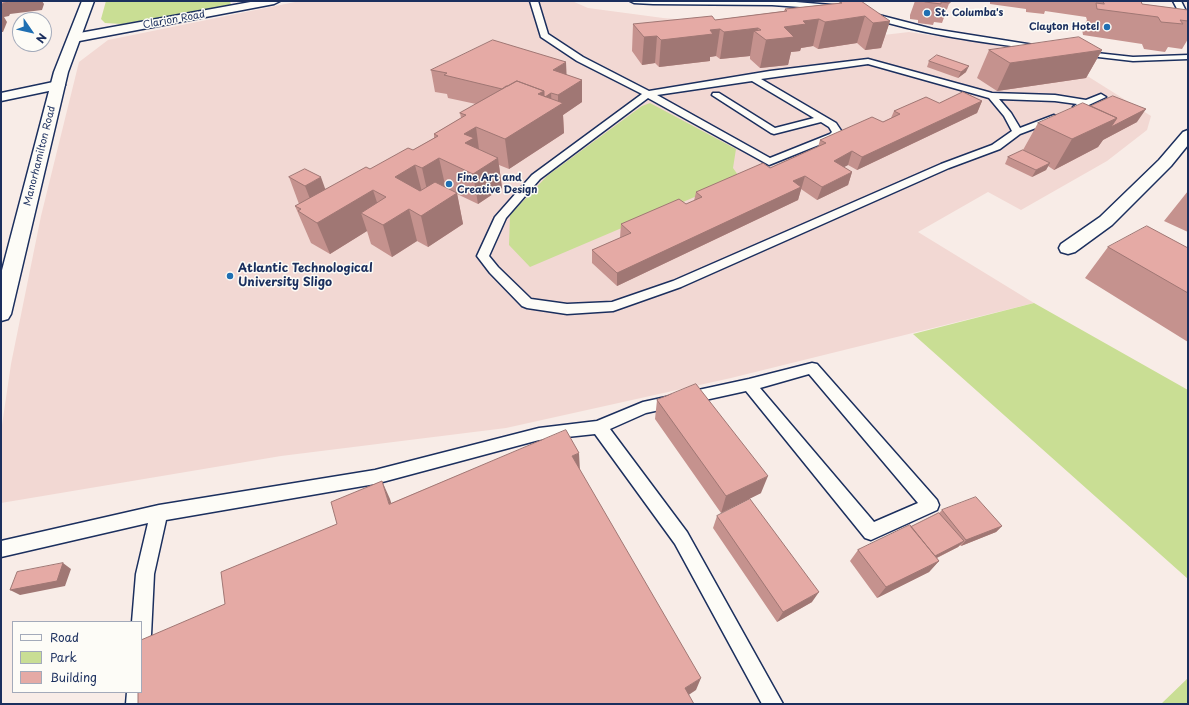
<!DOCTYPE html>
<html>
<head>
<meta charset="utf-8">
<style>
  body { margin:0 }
  #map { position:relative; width:1189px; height:705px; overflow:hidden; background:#f8ece7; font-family:"Playpen Sans",sans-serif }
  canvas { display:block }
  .frame { position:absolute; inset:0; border:2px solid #1b2f5e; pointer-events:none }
  .legend { position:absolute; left:12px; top:621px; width:130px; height:72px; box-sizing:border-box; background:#fdfcf7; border:1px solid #a3aaba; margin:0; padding:5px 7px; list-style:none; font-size:12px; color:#1b2f5e }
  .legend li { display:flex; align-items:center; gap:8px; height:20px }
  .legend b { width:20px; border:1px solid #a3aaba }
  .north { position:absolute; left:12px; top:12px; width:40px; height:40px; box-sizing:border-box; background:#fdfcf7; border:1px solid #a3aaba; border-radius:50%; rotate:124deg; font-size:11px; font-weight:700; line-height:16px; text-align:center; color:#1b2f5e }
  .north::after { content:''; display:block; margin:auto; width:14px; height:18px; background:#1f6fb2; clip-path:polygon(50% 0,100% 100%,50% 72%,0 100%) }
</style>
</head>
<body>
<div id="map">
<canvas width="1189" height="705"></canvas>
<div class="frame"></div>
<ul class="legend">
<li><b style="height:5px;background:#fdfcf7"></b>Road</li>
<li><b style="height:11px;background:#c9de94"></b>Park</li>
<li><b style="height:11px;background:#e5aaa5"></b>Building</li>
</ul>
<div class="north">N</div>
</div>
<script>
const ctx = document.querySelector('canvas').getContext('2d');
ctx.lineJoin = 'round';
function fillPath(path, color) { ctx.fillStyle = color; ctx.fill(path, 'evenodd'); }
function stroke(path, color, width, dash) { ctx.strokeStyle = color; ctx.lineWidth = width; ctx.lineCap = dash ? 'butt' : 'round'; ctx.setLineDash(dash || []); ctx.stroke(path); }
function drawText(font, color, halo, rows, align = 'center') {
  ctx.font = font + ' "Playpen Sans",sans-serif'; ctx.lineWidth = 3; ctx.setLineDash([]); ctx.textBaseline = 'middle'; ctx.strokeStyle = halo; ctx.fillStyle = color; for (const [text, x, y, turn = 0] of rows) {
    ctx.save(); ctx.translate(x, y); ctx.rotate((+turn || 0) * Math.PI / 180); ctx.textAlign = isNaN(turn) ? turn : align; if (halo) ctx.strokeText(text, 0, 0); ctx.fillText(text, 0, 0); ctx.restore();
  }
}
const built = new Path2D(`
  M300 1H572L588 8 663 18 875 36 909 32 1015 48 1065 62 1151 116 1147 130 1107 161 1021 210 988 192 918 232 1034 303 731 378 506 428 281 456 1 503V432L11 364 41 216 79 62 108 40Z`);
const green = new Path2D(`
  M106 1H230L231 5 122 24 105 23 101 19Z
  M650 103 736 149 733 168 738 175 737 179 530 267 509 245 510 215 547 176 642 106Z
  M1034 303 1188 390V579L913 334Z
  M1188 678V704H1161Z`);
const lane = new Path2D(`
  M530 1H538L548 34 583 57 649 91 770 71 868 59 992 93 1055 95 1086 100 1101 94 1106 97 1078 110 1073 107 1077 104 1055 101 999 99 1011 113 1020 128 1054 115 1059 118 1057 120 1020 134 1000 149 949 168 681 287 613 311 567 314 527 308 522 306 490 273 477 256 495 217 532 175 642 94 577 61 541 37ZM868 64 989 98 1004 116 1012 131 992 145 941 164 673 281 612 302 567 304 531 299 498 267 489 256 506 218 540 179 648 98 769 165 836 138 842 132 836 123 761 79ZM752 81 814 118 775 128 719 93H713L712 95 771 133 774 134 821 122 829 127 832 132 830 134 770 158 657 95Z
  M630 1H784L843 6 847 8 843 10 772 5 653 4 634 3Z
  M1173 1H1181L1188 15V24L1184 22Z
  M868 13H871L933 29 1040 46 1044 48 1040 50C982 42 924 35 868 17Z
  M1078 51 1133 57 1188 55V59L1133 61 1081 55H1078Z
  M812 363 817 364 937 500 939 505 937 510 871 540 865 538 746 391 646 413 610 429 687 532 783 704H762L675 544 595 434 539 440 375 484 166 520 154 574 151 635 148 642 141 645V622H132L136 574 148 523 1 557V541L159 505 375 470 539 428 597 421 643 402 749 379ZM809 374 918 503 874 522 760 388Z
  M141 683 144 685 147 692 146 704H126L127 692H141Z`);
const street = new Path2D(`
  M1188 130V145L1171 166 1112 225 1075 252 1068 254 1061 252 1059 248 1061 244 1100 217 1159 160 1183 132Z`);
const secondary = new Path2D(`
  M256 1H280L274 4 74 42 70 41 68 38 70 35 74 34Z
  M58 81 63 82 65 85 63 88 1 101V93Z`);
const highway = new Path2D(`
  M82 1H94L68 72 11 314 8 319 1 321V274L54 72Z`);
const wall = new Path2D(`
  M915 1H950L942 23 934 22 933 25 918 23V20L910 19V15Z
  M990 1H1141L1142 4 1188 10V39L1182 49 1168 47 1165 52 1144 49 1142 44 1083 35 1082 29 1087 20 1086 17 1045 11 1044 14 1026 12V9L990 4Z
  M840 2 890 21 881 48 865 50 857 43 818 49 813 46 801 48 800 51 791 52 788 65 760 68 750 59V56L720 59 716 56 710 57V61L659 67 655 63 642 65 632 51 633 24 715 20 784 11 785 9 839 3Z
  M989 50H1102L1086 78 997 91 977 78Z
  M929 61 966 72 958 78 927 67Z
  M431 70 566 75 582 80V102L563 115 564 133 509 169 499 165 502 188 478 204 457 194 463 224 428 247 417 241 392 257 371 244 367 231 330 254 311 243 295 206 299 204 289 177 326 189 413 150 434 138V134L461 118 460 113 476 104 448 98 447 94 435 92Z
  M982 101 977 113 857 170 848 165 843 167 852 172 848 185 817 200 801 189 798 200 617 286 592 263V250L620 238 621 224 686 204 694 201 696 192 770 168 818 147 820 140 883 122 891 118 894 111 939 103Z
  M1091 106 1137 122 1103 140 1098 147 1054 170 1048 166 1046 170 1032 177 1005 164 1008 157 1023 150 1038 123Z
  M1188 191V232L1164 221Z
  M1108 247 1188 248V342L1085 278Z
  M657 400 761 493 721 513 655 419Z
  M942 510 1002 526 996 532 961 546 960 545 958 547 937 558 939 561 929 572 877 598 850 561 858 550 911 527 939 513Z
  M717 516 812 602 777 622 713 528Z`);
const shadedWall = new Path2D(`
  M6 1H42L44 4 42 10 10 14 9 16 4 17 7 22 3 32H1V5L3 3Z
  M865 16 857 43 818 49 825 22Z
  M819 19 813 46 801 48 800 51 791 52 788 65 760 68 766 40 784 27 803 21Z
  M890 21 881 48 865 50 873 23Z
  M758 28 757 33 754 31 750 56 720 59 724 32Z
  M720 29 716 56 710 57V61L659 67 661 40 710 30Z
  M657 36 655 63 642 65 644 37Z
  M1102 50 1086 78 997 91 1010 63Z
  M566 62 567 84 553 70Z
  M969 66 966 72 958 78 961 72Z
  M582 80V102L563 115 564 133 509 169 505 139 538 94 544 91 551 93 552 110 558 106V95Z
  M982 101 977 113 857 170 862 157Z
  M1146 109 1137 122 1103 140 1098 147 1054 170 1072 139 1117 118Z
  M476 127 480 157 470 172 464 134Z
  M852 151 848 165 830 175 834 161Z
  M439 158 446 189 429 199 422 168Z
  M498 158 502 188 478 204 473 174Z
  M1050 163 1046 170 1032 177 1036 170Z
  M415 165 423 196 395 177Z
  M852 172 848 185 817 200 822 187Z
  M805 176 798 200 617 286V273L793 181Z
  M321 177 332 208 317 217 305 186Z
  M373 190 383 221 361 213 367 231 330 254 317 223Z
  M457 193 463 224 428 247 421 216Z
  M409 209 417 241 392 257 383 225Z
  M579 453 580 471 572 456Z
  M768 476 761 493 721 513 726 496Z
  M382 481 390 499 397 521 389 504Z
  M1002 526 996 532 961 546 966 540Z
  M964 541 958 547 930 561 935 556Z
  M939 561 929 572 877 598 886 587Z
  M63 563 71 569 65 586 20 595 10 590Z
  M819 592 812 602 777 622 783 612Z
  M701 678 696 690 681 700 685 688Z`);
const building = new Path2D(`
  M1 1H18L3 3 2 5H1Z
  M846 1H861L890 21 873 23 865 16 825 22 819 19 803 21 806 24 784 27 794 37 766 40 754 31 761 30 758 28 724 32 720 29 710 30 713 34 661 40 657 36 644 37 633 24 712 16 715 20 787 11 785 9 842 3 840 2Z
  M925 1H950V3L941 2V4L925 2Z
  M1103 1H1141L1142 4 1188 10V21L1180 20 1183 24 1161 22 1158 17 1097 9 1096 3 1104 4Z
  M1079 37 1102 50 1010 63 989 50Z
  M493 40 566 62 553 70 582 80 558 95 551 93 545 97 544 96V91L517 81 508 86H506L502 89 444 75 447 73 431 70Z
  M937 55 969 66 961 72 929 61Z
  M517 81 544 91 538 94 563 103 505 139 476 127 464 134 474 138 465 143 498 158 473 174 439 158 422 168 415 165 395 177 420 191 435 182 457 193 421 216 409 209 383 225 361 213 386 197 373 190 317 223 298 211 301 209 295 206 366 167 370 169 408 148 413 150 438 136 434 134 466 115 460 113Z
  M963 92 982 101 862 157 852 151 834 161 852 172 822 187 805 176 793 181 801 187 617 273 592 250 631 233 621 224 679 199 686 204 702 197 696 192 763 163 770 168 826 143 820 140 872 117 883 122 900 114 894 111 926 97 939 103Z
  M1113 96 1146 109 1111 127 1117 118 1091 106Z
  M1083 103 1117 118 1072 139 1038 123Z
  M1023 150 1050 163 1036 170 1008 157Z
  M305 169 321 177 305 186 289 177Z
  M1147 226 1188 248V293L1108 247Z
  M696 384 768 476 726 496 657 400Z
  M566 430 579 453 572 456 701 678 685 688 694 704H138V692H141V640L225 604 221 572 337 524 331 502 382 481 389 504Z
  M976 497 1002 526 966 540 942 510Z
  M750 499 819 592 783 612 717 516Z
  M939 513 964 541 935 556 911 527Z
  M910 525 939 561 886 587 858 550Z
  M63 563 57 581 10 590 17 572Z`);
const markers = [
  [927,13,4,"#1f6fb2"],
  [1107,27,4,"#1f6fb2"],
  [449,184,4,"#1f6fb2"],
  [230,276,4,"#1f6fb2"]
];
const farPoinames = [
  ["St. Columba's",935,13],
  ["Clayton Hotel",1099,27,"right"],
  ["Fine Art and",457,178],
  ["Creative Design",457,190]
];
const farStreetnames = [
  ["Clarion Road",174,20,-10],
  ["Manorhamilton Road",40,156,-76]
];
const poiNames = [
  ["Atlantic Technological",238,269],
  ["University Sligo",238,283]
];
fillPath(built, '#f2d8d3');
fillPath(green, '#c9de94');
stroke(lane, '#1b2f5e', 3);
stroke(street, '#1b2f5e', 3);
stroke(secondary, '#1b2f5e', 3);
stroke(highway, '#1b2f5e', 3);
fillPath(lane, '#fdfcf7');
fillPath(street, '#fdfcf7');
fillPath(secondary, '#fdfcf7');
fillPath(highway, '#fdfcf7');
fillPath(wall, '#c5928e');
fillPath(shadedWall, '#a07774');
fillPath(building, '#e5aaa5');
stroke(building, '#a07774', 1);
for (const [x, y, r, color] of markers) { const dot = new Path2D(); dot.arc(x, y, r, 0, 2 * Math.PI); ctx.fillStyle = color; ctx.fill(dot); stroke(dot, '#fdfcf7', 1.5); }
drawText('bold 10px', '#1b2f5e', '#fdfcf7', farPoinames, 'left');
drawText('10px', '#1b2f5e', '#fdfcf7', farStreetnames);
drawText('bold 12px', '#1b2f5e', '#fdfcf7', poiNames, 'left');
</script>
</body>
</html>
